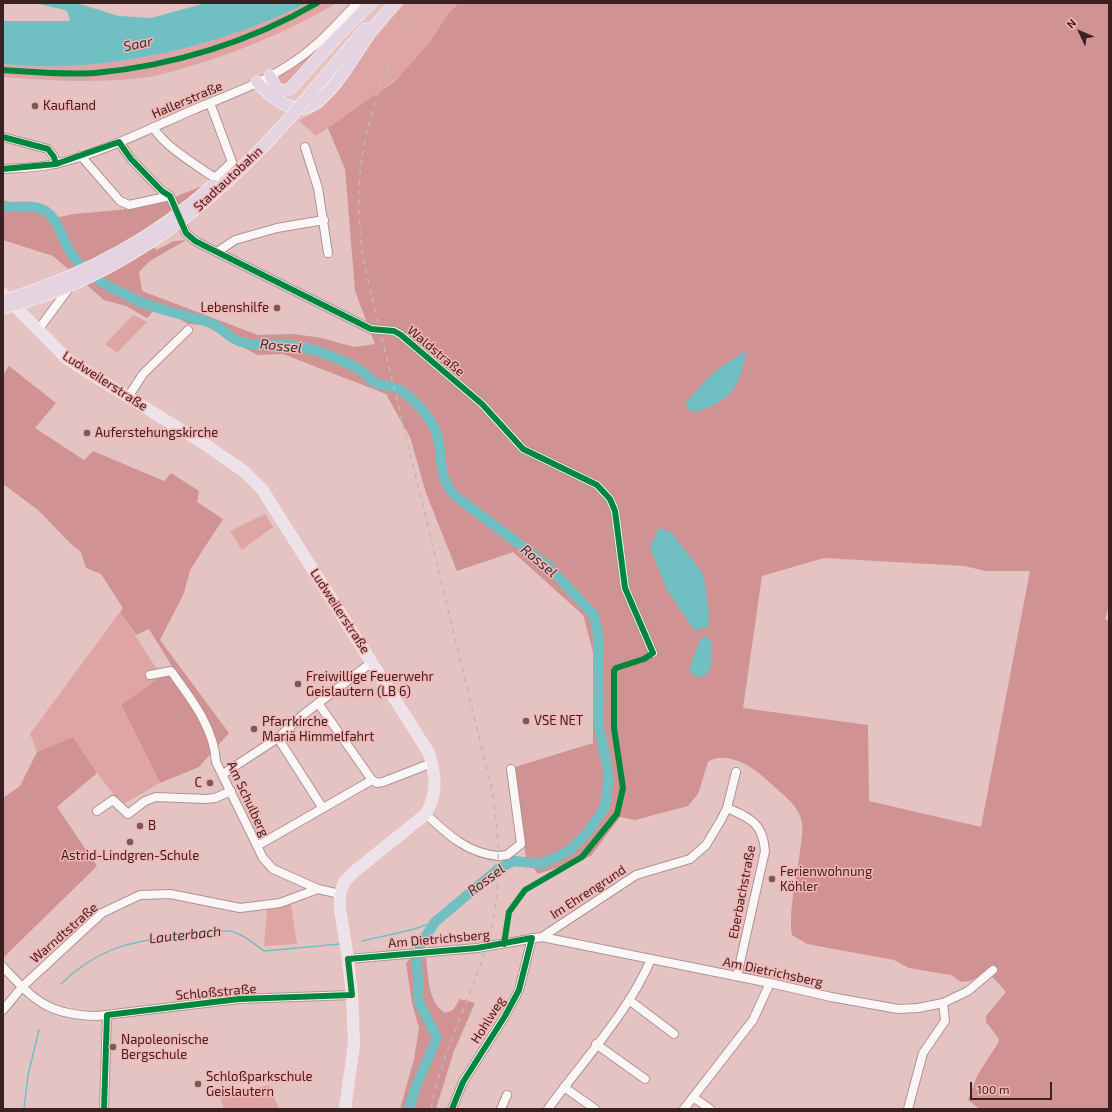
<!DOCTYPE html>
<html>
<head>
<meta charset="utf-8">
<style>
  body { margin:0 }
  #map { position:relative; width:1112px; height:1112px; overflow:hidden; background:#e6c3c3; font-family:"Exo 2",sans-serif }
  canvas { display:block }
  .frame { position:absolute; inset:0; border:4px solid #3a2222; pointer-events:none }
  .north { position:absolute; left:1060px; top:12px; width:40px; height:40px; -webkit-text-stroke:3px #f5b5b4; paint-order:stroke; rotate:314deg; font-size:11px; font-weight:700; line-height:16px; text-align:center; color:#3a2222 }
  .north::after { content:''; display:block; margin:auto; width:14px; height:18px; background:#3a2222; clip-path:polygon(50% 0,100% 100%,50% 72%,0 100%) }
  .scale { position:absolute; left:970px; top:1082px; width:82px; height:18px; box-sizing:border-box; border:2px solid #3a2222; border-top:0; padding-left:5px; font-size:12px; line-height:14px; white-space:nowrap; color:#3a2222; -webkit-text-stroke:3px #f5b5b4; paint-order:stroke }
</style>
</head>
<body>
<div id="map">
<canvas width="1112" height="1112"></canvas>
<div class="frame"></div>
<div class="north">N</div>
<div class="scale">100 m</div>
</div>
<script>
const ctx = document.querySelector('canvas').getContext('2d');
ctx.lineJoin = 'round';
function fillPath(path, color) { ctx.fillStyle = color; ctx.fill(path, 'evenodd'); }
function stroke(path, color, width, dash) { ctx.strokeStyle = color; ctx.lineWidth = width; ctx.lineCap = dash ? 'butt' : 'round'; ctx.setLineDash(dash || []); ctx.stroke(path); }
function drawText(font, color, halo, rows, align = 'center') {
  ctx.font = font + ' "Exo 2",sans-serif'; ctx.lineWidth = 3; ctx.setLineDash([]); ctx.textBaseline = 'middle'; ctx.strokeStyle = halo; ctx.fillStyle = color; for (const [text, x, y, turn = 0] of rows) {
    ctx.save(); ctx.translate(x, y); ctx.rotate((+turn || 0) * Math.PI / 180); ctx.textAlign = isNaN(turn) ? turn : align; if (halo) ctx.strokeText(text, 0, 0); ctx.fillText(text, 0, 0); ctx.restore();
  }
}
const green = new Path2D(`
  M307 3H337C292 29 253 46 204 62 184 68 163 75 142 78 96 83 50 81 3 77V64C101 75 220 47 307 3Z
  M405 3H459C446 16 439 31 429 45 399 83 356 109 316 136L299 121 323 107 375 38Z
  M333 34 291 83 280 86 277 78 279 75 319 48Z
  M133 315 147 322 117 353 105 344Z
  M265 514 273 527 242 550 230 531Z
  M120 612 162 677 121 705 160 783 122 805 97 773 73 737 37 752 30 734Z
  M291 904 297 944 264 946 267 908Z
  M269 1085 279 1109H224L220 1096Z`);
const forest = new Path2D(`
  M459 3H1109V607L1105 620H1109V1109H980L968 1100 977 1076 998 1043 999 1039 986 1022V1016L1006 992 988 972 970 981 961 982 951 975 909 968 894 960 807 944 792 935C788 909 798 871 801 844 802 835 804 825 800 816 795 804 786 797 777 789 767 780 757 770 745 764 735 759 718 754 708 762L698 794 688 806 635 820 620 817 591 856 538 874 526 858 519 810 515 767 593 743V652L583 615 513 552 457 571 426 493 410 437 386 394 283 354 257 355 204 325 188 324 163 309 156 308 147 318 126 306 104 300 53 256 3 240V200L60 217 74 214 130 209 163 202 207 184 143 232 156 250 174 241 186 240 150 261 139 272 142 291 258 335 294 334 322 338 354 347 375 344 355 291 345 169 328 128 395 81 428 45 449 13ZM824 558 964 566 986 571H1030L981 827 869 801 868 725 743 708 762 576Z
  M9 366 56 403 35 428 84 460 93 451 164 481 171 473 199 491 197 502 223 519 190 570 184 593 160 640 229 733 199 767 160 783 121 705 173 668 149 629 136 635 120 612 123 608 101 574 86 568 81 552 72 545 38 510 3 484V375Z
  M73 737 97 773 57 807 97 866 3 958V798L20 786 37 752Z
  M411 958H426C429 977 427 1001 445 1013L453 1010 460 999 475 1003 454 1051 436 1109H400L414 1059 419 1028 412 1003 406 963Z`);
const water = new Path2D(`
  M35 3H76L119 16 151 18 206 3H307C220 47 101 75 3 64V21H70L68 13 65 10Z
  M747 350C744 361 742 373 737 383 729 399 707 411 691 412L685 403 714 372Z
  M659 528 672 533 703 574 708 603 709 626 695 631 668 592 650 548Z
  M706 636 711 641 712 662 708 673 700 677 694 676 689 669 700 640Z`);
const stream = new Path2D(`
  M362 941 411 930 435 922
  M61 984C100 946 135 940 188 935 200 933 215 930 227 931 240 931 254 944 264 951L340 944
  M24 1109 28 1075 39 1030`);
const river = new Path2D(`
  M3 207C16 207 37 204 47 212 57 219 61 235 67 246 82 274 100 282 128 296 154 310 184 314 211 323 222 328 230 339 241 342 261 348 282 342 301 347 319 350 345 361 360 370 365 373 369 379 374 382 383 387 394 385 402 391 417 402 434 420 438 439 443 461 438 475 454 495L547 565 594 615 598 637 599 727 609 776 605 807 588 832 571 849 559 856 541 864 514 861 498 869 435 922 420 945 417 963 419 1002 437 1038 416 1086 409 1109`);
const minor = new Path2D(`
  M153 127C165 147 196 165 215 178L232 162 210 103
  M3 137 48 149 54 157 56 164
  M119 142 131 159 162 191 170 196 186 233 195 241 371 329 394 331 401 335 482 404 523 449 597 485 610 499 615 511 625 588 653 653
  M305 147 318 188 328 253
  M81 156 120 201 129 205 170 196
  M3 169C20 168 37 168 54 164 100 154 151 128 195 109 229 95 265 82 295 61 319 45 338 23 357 3
  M217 252 235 240 277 228 324 220
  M38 330 72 284
  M128 397 143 374 188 330
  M150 675 171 671C191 699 214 727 216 762L263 858 273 869 318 889 340 894
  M318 703 372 780
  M278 738 322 807
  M223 774 278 738 304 714 372 662
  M727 808C750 818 763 823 765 851L737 976
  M97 811 113 800 128 814 145 801 156 797 206 799 215 798 231 791
  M426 814C447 834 468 854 499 856
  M257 846 372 780 377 783 383 782 432 763
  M499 856 507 855 521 844 511 769
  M542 937 636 875 690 859 706 845 721 820 727 808 736 772
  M348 959 477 948 542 937 770 983 831 997 898 1009 918 1008 943 1003 968 991 993 970
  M3 967C35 1001 48 1015 97 1016L239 999 352 995
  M629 1000 674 1034
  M3 1010 22 987 102 913 140 895 170 894 240 908 280 903 318 889
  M596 1044 645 1079
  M564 1087 595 1109
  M693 1097 710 1109
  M104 1109 107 1015
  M452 1109 463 1082 505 1016 519 990 532 938
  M501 1109 507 1095
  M548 1109C582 1062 629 1012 651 959
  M684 1109 753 1020 770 983
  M908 1109 923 1053 945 1021 943 1003`);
const major = new Path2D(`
  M3 294 66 358 89 373 206 445 245 472 262 489 275 510 429 753C436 777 438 791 426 814L355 871 344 882 340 894V909L348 959 352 995 354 1044 345 1109`);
const highway = new Path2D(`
  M270 76 276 88 280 91 290 89 336 38 371 3
  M257 82C268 94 286 110 304 108 329 104 357 51 371 31 379 21 387 12 395 3
  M305 100 365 29`);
const rail = new Path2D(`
  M423 3C406 23 396 47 387 70 359 140 353 189 364 264L492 790C501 844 502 901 484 955 467 1006 441 1055 431 1109`);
const highwayBridge = new Path2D(`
  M6 300C81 276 154 239 213 185
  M3 308C127 277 224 196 305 100`);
const cycleway = new Path2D(`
  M3 70C33 72 64 75 95 73 172 66 250 42 317 3
  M3 137 48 149 54 157 56 164
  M3 169 56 164 119 142 131 159 162 191 170 196 186 233 195 241 371 329 394 331 401 335 482 404 523 449 597 485 610 499 615 511 625 588 653 653 644 659 616 668 614 671V728L623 788 617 814 582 857 525 890 509 912 504 944
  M104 1109 107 1015 239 999 352 995 348 959 477 948 532 938 519 990 505 1016 463 1082 452 1109`);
const markers = [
  [35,106,4,"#765a5a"],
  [277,308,4,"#765a5a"],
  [87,433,4,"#765a5a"],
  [298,684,4,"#765a5a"],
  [526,721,4,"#765a5a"],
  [254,729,4,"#765a5a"],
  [210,783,4,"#765a5a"],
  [140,826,4,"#765a5a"],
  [130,842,4,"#765a5a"],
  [772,879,4,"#765a5a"],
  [113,1047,4,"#765a5a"],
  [198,1084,4,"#765a5a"]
];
const streetNames = [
  ["Hallerstraße",187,100,-23],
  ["Stadtautobahn",228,179,-43],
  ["Waldstraße",436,351,40],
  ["Ludweilerstraße",105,381,33],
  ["Ludweilerstraße",340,611,57],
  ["Am Schulberg",248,799,65],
  ["Im Ehrengrund",588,892,-33],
  ["Eberbachstraße",742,892,-79],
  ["Warndtstraße",64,933,-41],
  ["Am Dietrichsberg",439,939,-5],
  ["Am Dietrichsberg",773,972,12],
  ["Schloßstraße",216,992,-5],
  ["Hohlweg",488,1020,-58]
];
const poiNames = [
  ["Kaufland",43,106],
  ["Lebenshilfe",269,308,"right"],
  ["Auferstehungskirche",95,433],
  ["Freiwillige Feuerwehr",306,677],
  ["Geislautern (LB 6)",306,692],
  ["VSE NET",534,721],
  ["Pfarrkirche",262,722],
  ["Mariä Himmelfahrt",262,737],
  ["C",202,783,"right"],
  ["B",148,826],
  ["Astrid-Lindgren-Schule",130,856,"center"],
  ["Ferienwohnung",780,872],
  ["Köhler",780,887],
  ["Napoleonische",121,1040],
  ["Bergschule",121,1055],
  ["Schloßparkschule",206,1077],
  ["Geislautern",206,1092]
];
const waterNames = [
  ["Saar",138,44,-12],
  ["Rossel",281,346,6],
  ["Rossel",539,561,40],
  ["Rossel",486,880,-37],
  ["Lauterbach",185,935,-6]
];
fillPath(green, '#dfa5a5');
fillPath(forest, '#d09292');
fillPath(water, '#70bfc3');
stroke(stream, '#70bfc3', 1.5);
stroke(river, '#70bfc3', 10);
stroke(minor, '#ad9393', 10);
stroke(major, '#f4e4e4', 12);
stroke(highway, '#f4e4e4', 13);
stroke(minor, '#fbf6f6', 8);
stroke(major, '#eee2ea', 10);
stroke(highway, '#e4d4e2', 11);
stroke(rail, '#c0b7b7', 1.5, [5, 5]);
stroke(highwayBridge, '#f4e4e4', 13, []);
stroke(highwayBridge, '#e4d4e2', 11);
stroke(cycleway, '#00873e', 6);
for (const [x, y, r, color] of markers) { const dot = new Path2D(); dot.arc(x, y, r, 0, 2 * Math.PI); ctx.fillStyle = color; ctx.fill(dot); stroke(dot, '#f5b5b4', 1.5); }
drawText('13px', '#3a2222', '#f5b5b4', streetNames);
drawText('13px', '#3a2222', '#f5b5b4', poiNames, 'left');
drawText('italic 14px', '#1e3335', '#f5b5b4', waterNames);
</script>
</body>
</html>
